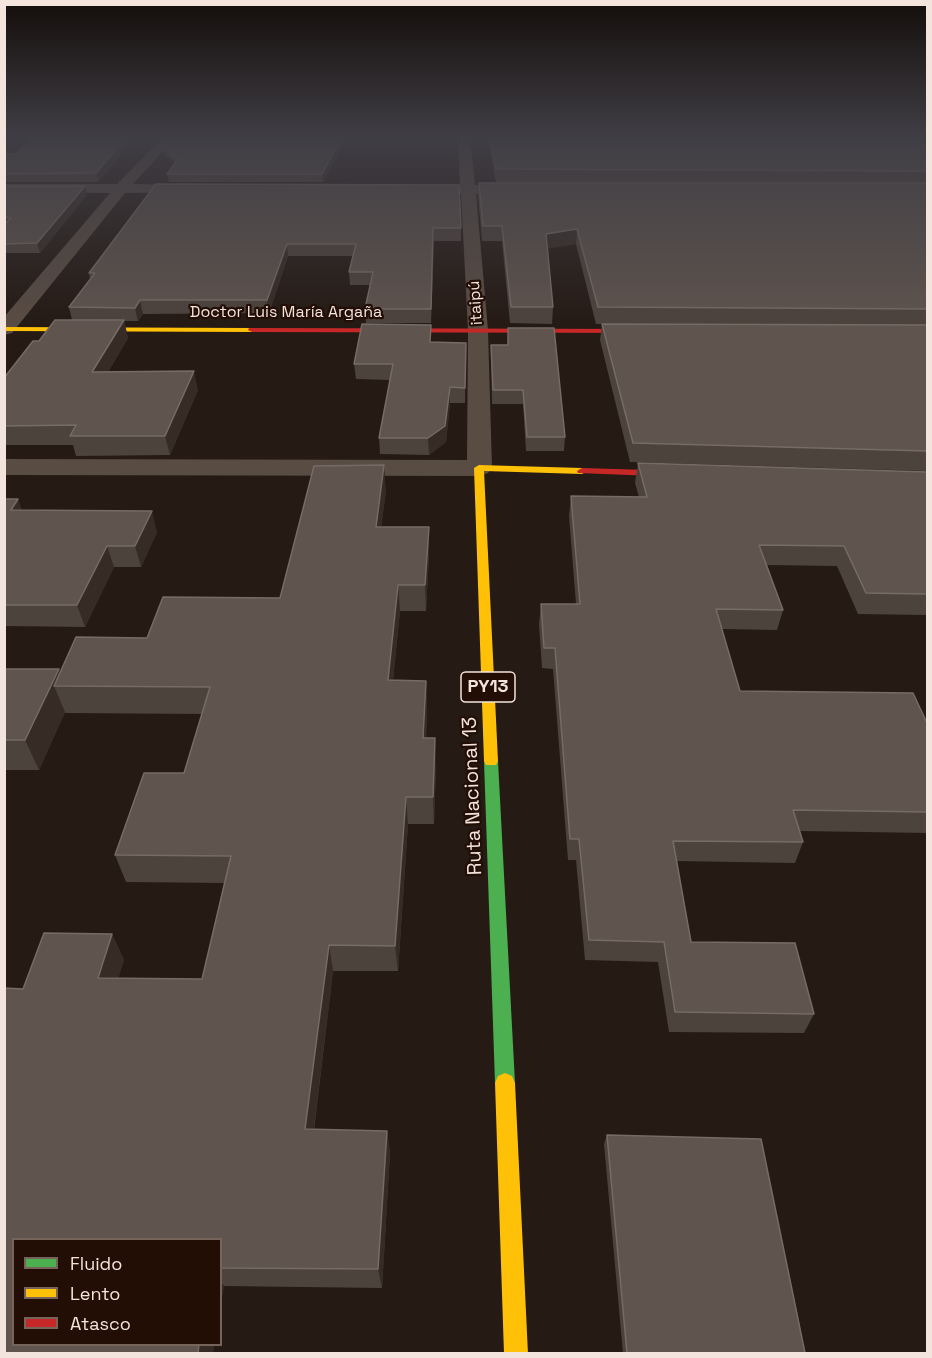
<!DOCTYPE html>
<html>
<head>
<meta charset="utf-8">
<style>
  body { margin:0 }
  #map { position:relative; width:932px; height:1358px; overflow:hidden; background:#251a14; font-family:"Space Grotesk",sans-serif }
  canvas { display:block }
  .frame { position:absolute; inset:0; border:6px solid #f3e4dd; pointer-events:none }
  .legend { position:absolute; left:12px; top:1238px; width:210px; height:108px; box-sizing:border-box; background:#220e05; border:2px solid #76645b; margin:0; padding:8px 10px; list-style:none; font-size:18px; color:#f3e4dd }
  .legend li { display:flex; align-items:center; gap:12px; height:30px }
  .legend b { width:30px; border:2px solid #76645b }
</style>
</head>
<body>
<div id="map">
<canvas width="932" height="1358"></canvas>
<div class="frame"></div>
<ul class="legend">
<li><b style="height:8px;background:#4caf50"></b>Fluido</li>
<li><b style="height:8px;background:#ffc107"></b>Lento</li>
<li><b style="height:8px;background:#c62828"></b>Atasco</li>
</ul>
</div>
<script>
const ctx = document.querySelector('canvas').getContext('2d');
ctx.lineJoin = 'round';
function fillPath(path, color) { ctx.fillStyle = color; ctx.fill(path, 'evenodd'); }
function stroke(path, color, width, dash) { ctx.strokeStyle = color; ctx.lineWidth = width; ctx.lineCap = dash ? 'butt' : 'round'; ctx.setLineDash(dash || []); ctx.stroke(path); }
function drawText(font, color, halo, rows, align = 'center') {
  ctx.font = font + ' "Space Grotesk",sans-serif'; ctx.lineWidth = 4.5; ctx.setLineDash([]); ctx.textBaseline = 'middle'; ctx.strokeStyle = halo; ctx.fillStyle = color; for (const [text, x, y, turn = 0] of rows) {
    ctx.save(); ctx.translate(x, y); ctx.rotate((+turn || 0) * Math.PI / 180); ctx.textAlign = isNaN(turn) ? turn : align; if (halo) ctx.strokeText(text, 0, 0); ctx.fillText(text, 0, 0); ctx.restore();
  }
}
const street = new Path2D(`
  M163 137H176L133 184 198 185 205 189 203 192 125 193 12 333 4 335V317L110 193 4 192V184H117Z
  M458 137H470L475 185 525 186 532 190 525 194H476L488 330 492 468 488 473 479 476 4 475V459L467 460 468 330 461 194 414 193 407 189 414 185H460Z`);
const fast = new Path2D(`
  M491 756 496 757 498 761 515 1083 512 1090 505 1093 498 1090 495 1083 484 761 486 757Z`);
const slow = new Path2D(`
  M4 327 252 328 256 330 252 332 4 331Z
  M479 465 582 468 587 471 582 474 484 471 498 761 496 765H486L484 761 474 468Z
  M505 1073 512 1076 515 1083 528 1354H504L495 1083 498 1076Z`);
const jam = new Path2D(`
  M249 328 647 329 651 331 647 333 252 332 248 330Z
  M582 468 681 471 686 474 681 477 578 473 577 471Z`);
const wall = new Path2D(`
  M135 137 98 182H4V154H15Z
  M142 137H160L152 145Z
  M347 137 323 182H169L167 174 175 163 164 154 162 146Z
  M488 137H913L921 143 914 137H927V471L630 462 600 340 602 324H596L576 244 547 248 553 307 552 324 510 323 502 241H482L478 196 479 183H496Z
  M156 184 461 228V241H434L431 323H366L365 309 370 285H350L349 272 353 256H288L269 313 143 314 138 321H124L128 338 108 372 198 390 170 455 76 456 73 445H4V378L39 341 72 320 69 307 90 279 89 273Z
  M4 186 87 195 40 253H4Z
  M508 328 565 437 564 451H526L523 404H492L491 345H508Z
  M431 342 466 343 465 403H450L446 442 429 455 380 454 379 438 390 380 356 379 354 364Z
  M638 463 927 472V615L858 614 837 566 767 565 783 610 777 630 722 629 740 691 927 723V833L800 831 803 842 795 863 677 861 691 942 814 1014 804 1033 669 1032 658 962 585 960 576 860H568L553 669 542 668 539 624 541 604H576L569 516 571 496 639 497 635 483Z
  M386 491 381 527 429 553 426 611H400L393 680 426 681 427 708 426 738 436 765 434 824H408L398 971H333L314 1130 387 1131 390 1153 382 1288 224 1286 220 1307V1239H14L214 1344 213 1353H4L23 989 112 934 124 960 118 978 202 979 224 883 126 882 115 855 184 773 202 714 65 713V712L39 770H4V669L60 672 147 638 280 598Z
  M4 499 22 510 157 532 141 567H114L85 627 4 626Z
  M607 1135 805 1353H623L604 1144Z`);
const shadedWall = new Path2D(`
  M127 137H135L98 182 96 173Z
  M151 137H160L152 145Z
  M342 137H347L323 182 322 174Z
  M85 186 87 195 40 253 37 243Z
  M433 228 434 241 431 323V309Z
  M577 229 576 244 545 249 546 234Z
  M287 244 288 256 269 313 267 300Z
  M140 300 143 314 138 321 135 308Z
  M124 320 128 338 97 390 92 372Z
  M194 371 198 390 170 455 165 436Z
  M450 387V403L446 442 429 455 428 438Z
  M384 465 386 491 378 553 376 527Z
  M18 499 26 520 11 510Z
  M152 511 157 532 141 567 135 546Z
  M429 527V553L426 611 425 585Z
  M107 546 114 567 85 627 77 605Z
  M398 585 400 611 390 708 388 680Z
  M59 669 66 686H54L65 712 39 770 25 740Z
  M426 681 427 708 424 765 423 738Z
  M435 738 436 765 434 824 433 797Z
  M406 797 408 824 398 971 395 946Z
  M112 934 124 960 111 1003 98 978Z
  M329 945 333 971 311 1152 305 1129Z
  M387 1131 390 1153 382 1288 378 1269Z
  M220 1281 224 1286 220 1307Z
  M199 1344H214L213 1353H198Z`);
const building = new Path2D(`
  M36 137H127L96 173 4 174V154H15Z
  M171 137H342L322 174H167L178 159 162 146Z
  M490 137H913L927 148V171L496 169Z
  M479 183H927V309L598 307 577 229 546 234 553 307H511L502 226H483Z
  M156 184 459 185 461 228H433L431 309H365L373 272H349L356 244H287L267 300H140L135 308 69 307 95 273H89Z
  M4 186H85L37 243 4 244V225L11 218 4 217Z
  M55 320H124L92 372 194 371 165 436H70L76 425 4 426V378L33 341H39Z
  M362 324 431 325 430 342 466 343 465 388 450 387 445 426 428 438H379L393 364H354Z
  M602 324 927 325V451L633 443Z
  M508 328H554L565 437H527L523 390H493L491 345H508Z
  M638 463 927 472V594L866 593 844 546 759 545 783 610 716 609 740 691 913 693 927 723V812L793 810 803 842 673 841 691 942 795 943 814 1014 675 1012 664 942 589 940 579 839H570L555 648H544L541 604H580L571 496 647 497Z
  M384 465 376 527H429L425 585H398L388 680 426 681 423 738H435L433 797H406L395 946 329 945 305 1129 387 1131 378 1269 220 1268V1239H14V1344H199L198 1353H4V988L23 989 44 933 112 934 98 978 202 979 231 856 115 855 144 773H184L210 687 54 686 76 637 147 638 163 597 280 598 314 466Z
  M4 499H18L11 510 152 511 135 546H107L77 605H4Z
  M4 669H59L25 740H4Z
  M607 1135 761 1139 805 1353H627Z`);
const farStreetnames = [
  ["itaipú",476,303,-94],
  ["Doctor Luis María Argaña",286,313]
];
const shields = [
  [488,687,54]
];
const shieldNames = [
  ["PY13",488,687]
];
const streetNames = [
  ["Ruta Nacional 13",473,796,-92]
];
fillPath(street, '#594c43');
fillPath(fast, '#4caf50');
fillPath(slow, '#ffc107');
fillPath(jam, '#c62828');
fillPath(wall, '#4d433d');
fillPath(shadedWall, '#362b25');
fillPath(building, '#5f544e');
stroke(building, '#766b65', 1.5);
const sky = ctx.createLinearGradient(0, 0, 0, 327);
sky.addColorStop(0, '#140e0b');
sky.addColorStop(0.42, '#403e45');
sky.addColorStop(1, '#403e4500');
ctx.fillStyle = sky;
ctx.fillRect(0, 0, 932, 327);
drawText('16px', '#f3e4dd', '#220e05', farStreetnames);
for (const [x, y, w] of shields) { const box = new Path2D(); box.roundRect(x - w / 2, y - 15, w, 30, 4.5); ctx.fillStyle = '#220e05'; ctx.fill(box); stroke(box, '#f3e4dd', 1.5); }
drawText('bold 18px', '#f3e4dd', null, shieldNames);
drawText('20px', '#f3e4dd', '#220e05', streetNames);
</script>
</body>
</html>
